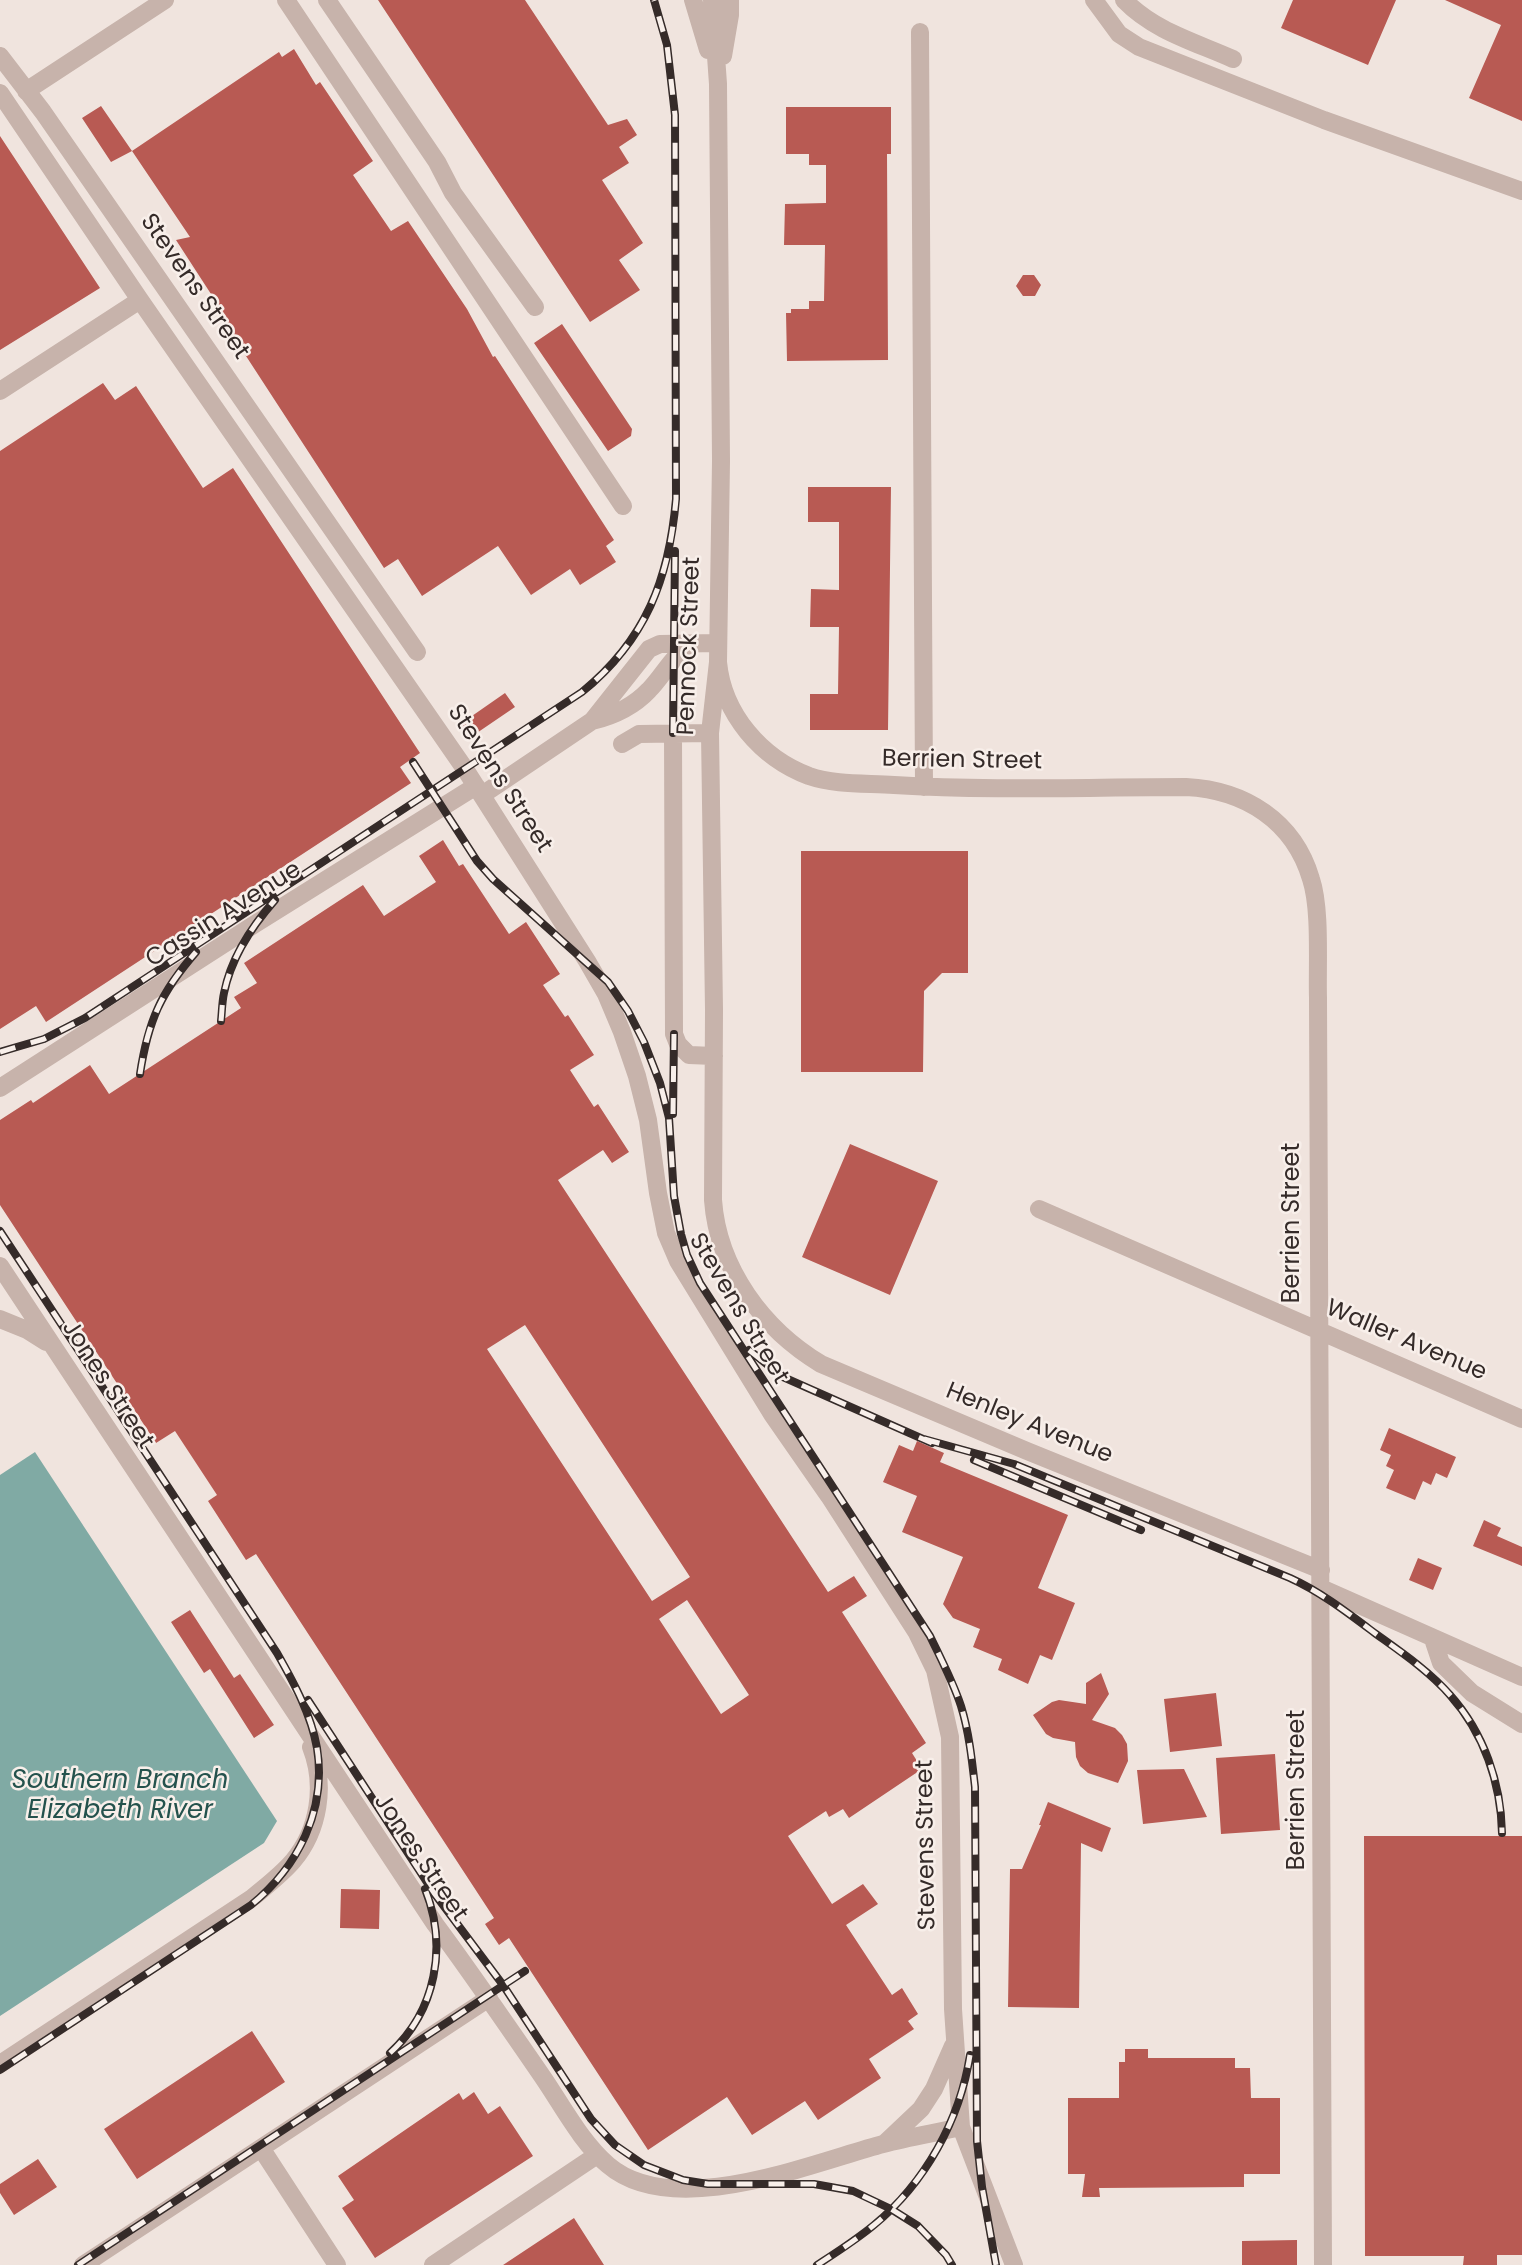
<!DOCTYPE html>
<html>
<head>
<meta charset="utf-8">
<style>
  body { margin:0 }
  canvas { display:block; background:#f0e4de }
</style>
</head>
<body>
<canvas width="1522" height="2265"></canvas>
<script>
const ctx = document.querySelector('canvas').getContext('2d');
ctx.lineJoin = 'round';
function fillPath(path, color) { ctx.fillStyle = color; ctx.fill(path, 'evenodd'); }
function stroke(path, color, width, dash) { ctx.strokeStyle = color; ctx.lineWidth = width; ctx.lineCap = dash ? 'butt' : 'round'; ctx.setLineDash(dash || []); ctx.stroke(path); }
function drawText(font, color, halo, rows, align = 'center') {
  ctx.font = font + ' Poppins,sans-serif'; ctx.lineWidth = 5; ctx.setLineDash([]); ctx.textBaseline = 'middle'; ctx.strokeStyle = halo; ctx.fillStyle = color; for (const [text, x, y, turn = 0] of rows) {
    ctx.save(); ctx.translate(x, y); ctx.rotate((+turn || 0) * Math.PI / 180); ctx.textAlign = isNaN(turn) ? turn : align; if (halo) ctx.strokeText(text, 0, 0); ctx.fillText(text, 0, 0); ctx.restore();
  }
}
const water = new Path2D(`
  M35 1452 277 1821 264 1843 0 2016V1475Z`);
const building = new Path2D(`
  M378 0H525L608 125 627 119 637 135 619 147 629 163 602 180 643 243 619 260 640 290 590 322Z
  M1293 0H1396L1368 65 1281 28Z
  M1445 0H1522V121L1469 98 1501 25Z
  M294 49 316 85 320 82 373 161 353 175 391 231 408 221 467 309 493 357 495 356 614 540 606 546 616 562 580 585 570 569 531 595 498 546 422 596 398 559 384 568 218 313 222 311 176 240 190 237 132 151 279 52 282 57Z
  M101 106 132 151 111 162 82 118Z
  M786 107H891V154H887L888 360 787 361 786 313H791V309H809V301H824L825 245H784L785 204 826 203V165H809V154H786Z
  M0 136 100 288 0 350Z
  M1023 275H1034L1041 285 1035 296H1023L1016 286Z
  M562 324 632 429 631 436 608 451 534 343Z
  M103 383 115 400 136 386 203 488 233 468 420 753 400 767 411 783 46 1022 36 1006 0 1029V451Z
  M808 487H891L888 730H810V694H838L839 627H810L811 589 839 590V522H808Z
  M505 693 515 707 468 739 459 725Z
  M443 840 459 866 463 864 509 934 526 922 560 974 543 985 565 1017 568 1015 594 1055 570 1070 594 1107 598 1104 629 1152 612 1163 603 1150 558 1180 828 1592 854 1576 867 1596 842 1612 926 1743 912 1753 922 1769 849 1818 843 1809 829 1817 826 1811 788 1836 832 1904 863 1884 878 1904 846 1925 892 1995 902 1988 918 2014 908 2021 914 2029 869 2059 881 2078 818 2120 805 2101 752 2135 727 2097 648 2150 509 1938 499 1945 485 1924 494 1918 256 1554 246 1560 208 1501 217 1495 175 1431 156 1443 0 1205V1120L31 1100 33 1103 90 1065 109 1094 241 1008 234 997 257 983 244 963 363 885 384 916 436 882 419 856ZM525 1325 690 1577 652 1601 487 1349ZM687 1600 749 1695 721 1714 659 1619Z
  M801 851H968V973H942L924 991 923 1072H801Z
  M850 1144 938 1181 890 1295 802 1257Z
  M1389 1428 1456 1457 1447 1478 1436 1473 1431 1485 1423 1481 1415 1500 1386 1488 1394 1470 1386 1466 1391 1455 1380 1450Z
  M917 1441 944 1453 940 1462 1068 1515 1038 1588 1075 1603 1052 1660 1040 1655 1028 1684 998 1670 1002 1659 973 1647 980 1629 953 1618 943 1604 963 1557 902 1532 917 1496 883 1482 899 1445 913 1451Z
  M1484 1520 1501 1528 1497 1536 1522 1547V1566L1473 1546Z
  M1418 1558 1442 1568 1433 1590 1409 1580Z
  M190 1610 234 1678 240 1674 274 1725 254 1738 210 1669 204 1673 171 1622Z
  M1101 1673 1109 1694 1092 1720 1115 1728 1122 1735 1127 1744 1128 1761 1118 1783 1088 1773 1080 1766 1076 1757 1075 1742 1053 1738 1046 1734 1033 1715 1052 1702 1059 1700 1086 1704V1683Z
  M1216 1693 1222 1746 1170 1752 1164 1699Z
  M1275 1754 1280 1830 1221 1834 1216 1758Z
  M1184 1769 1207 1817 1143 1824 1137 1770Z
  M1048 1802 1111 1828 1102 1852 1081 1843 1079 2008 1008 2007 1010 1869H1022L1041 1825H1039Z
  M1364 1836H1522V2255H1497V2265H1463L1464 2256H1365Z
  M341 1889 380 1890 379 1929 340 1928Z
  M252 2031 285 2082 137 2179 104 2129Z
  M1125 2049H1148V2058H1235V2068H1250L1251 2098H1280V2174H1244V2187L1099 2188 1100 2197H1082L1085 2174H1068V2098H1119V2062H1125Z
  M474 2092 488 2114 500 2106 533 2156 375 2258 342 2208 354 2200 338 2176 459 2093 463 2100Z
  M38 2159 57 2187 14 2215 0 2193V2184Z
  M574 2218 604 2265H503Z
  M1297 2240V2265H1242V2241Z`);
const minor = new Path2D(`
  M286 0 623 506
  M327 0 437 162 453 193 535 307
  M693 0 708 50
  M712 0 718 84 721 461 718 662 710 733 714 1010 713 1200C718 1269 763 1329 821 1364L1027 1451 1321 1570
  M1094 0 1119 34 1139 47 1324 120 1522 191
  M1124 0C1154 31 1195 42 1233 59
  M920 32 924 787
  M0 56 43 112 417 652
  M723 56 730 15V0
  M26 91 165 0
  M0 93 140 300 465 769 587 961 606 994 622 1032 637 1076 648 1120 658 1193 666 1233 678 1261 772 1414 829 1496 917 1633 935 1670 950 1737 953 2009 961 2127 1014 2265
  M0 391 140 300
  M694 644C673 653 665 674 649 690 634 706 613 716 592 721L649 649 660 644 717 643
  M718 662C723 714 761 758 809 776 835 785 866 783 894 785 990 791 1088 787 1186 787 1245 790 1294 821 1311 879 1321 909 1317 965 1318 998L1323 2265
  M673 733 674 1034 678 1044 689 1055 714 1056
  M622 744 639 734 710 733
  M482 795 592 721
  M0 1088 255 924 476 786
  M1039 1209 1522 1419
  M0 1266 435 1924C472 1974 507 2025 542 2076 562 2105 581 2142 608 2165 673 2221 812 2163 883 2144 909 2137 935 2133 961 2127
  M0 1319 27 1330 46 1342
  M1321 1588 1522 1677
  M1433 1639 1441 1663 1472 1693 1522 1724
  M0 2064 252 1898C265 1887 281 1875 293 1861 319 1830 326 1785 311 1747
  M884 2144 921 2109 934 2089 953 2046
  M261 2148 337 2265
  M83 2265 489 1998
  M433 2265 597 2155`);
const rail = new Path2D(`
  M673 733 675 551
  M413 762 477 861 493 879 608 982 628 1011 644 1042 660 1083 669 1118 674 1196 681 1234 687 1255 700 1283 930 1636C941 1659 953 1682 961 1706 969 1732 972 1760 975 1787L977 2141 982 2187 996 2265
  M221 1021C222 1012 222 1002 224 993 231 958 252 926 275 900
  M0 1052 44 1039 85 1018 582 692C646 640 669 579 676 499L675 115 667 45 654 0
  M140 1074C148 1021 161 992 196 952
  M673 1114 674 1034
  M0 1231 277 1653C294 1683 311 1714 317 1748 327 1810 298 1867 251 1905L0 2070
  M749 1350 783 1377 932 1443
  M924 1439 1014 1464 1290 1578C1321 1592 1348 1613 1376 1634 1401 1652 1429 1671 1450 1695 1484 1733 1501 1783 1502 1833
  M974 1460 1141 1530
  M308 1700 434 1893 503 1985 591 2119 615 2145 644 2165 683 2180 708 2184H814L853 2191 891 2209 918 2226 946 2255 952 2265
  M390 2053C436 2011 448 1946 425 1889
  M78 2265 525 1971
  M817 2265C837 2252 856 2240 874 2225 925 2183 960 2120 970 2055`);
const streetNames = [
  ["Stevens Street",194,287,55],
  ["Pennock Street",690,646,-88],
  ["Berrien Street",962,761,1],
  ["Stevens Street",499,779,57],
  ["Cassin Avenue",224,915,-32],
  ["Berrien Street",1293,1223,-90],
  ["Stevens Street",738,1309,59],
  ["Waller Avenue",1406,1341,23],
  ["Jones Street",107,1385,57],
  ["Henley Avenue",1029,1424,22],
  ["Berrien Street",1298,1790,-90],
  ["Stevens Street",927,1845,-91],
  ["Jones Street",420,1858,56]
];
const waterNames = [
  ["Southern Branch",120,1781],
  ["Elizabeth River",120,1811]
];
fillPath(water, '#80aaa4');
fillPath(building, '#b85a53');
stroke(minor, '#c7b3ab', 18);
stroke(rail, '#352b29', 8);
stroke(rail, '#f8efea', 5, [16]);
drawText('24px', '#352b29', '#f8efea', streetNames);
drawText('italic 26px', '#24524d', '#f8efea', waterNames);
</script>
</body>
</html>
